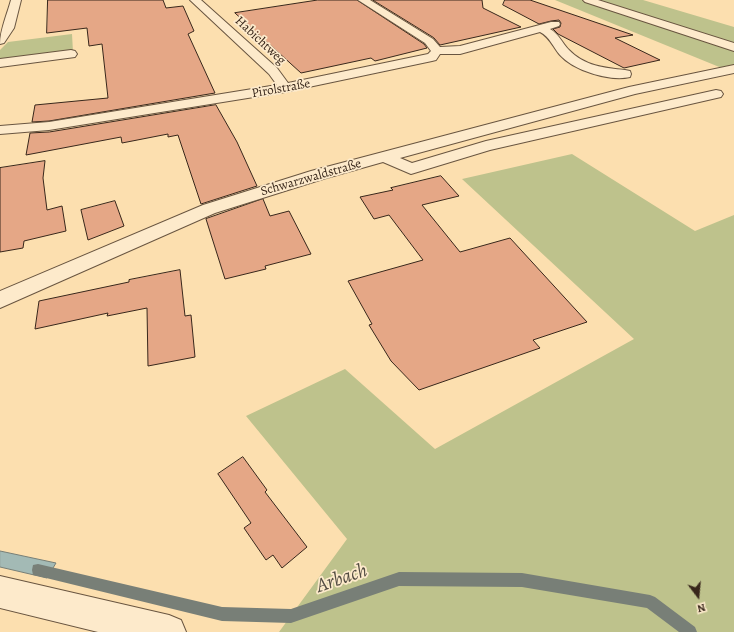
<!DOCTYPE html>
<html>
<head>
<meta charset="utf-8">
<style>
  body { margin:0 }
  #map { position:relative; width:734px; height:632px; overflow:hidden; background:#fcdfaf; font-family:Alegreya,serif }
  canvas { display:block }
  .north { position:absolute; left:678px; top:576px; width:40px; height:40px; -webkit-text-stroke:3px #fdeacb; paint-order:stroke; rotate:164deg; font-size:11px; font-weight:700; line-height:16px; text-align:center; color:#38271b }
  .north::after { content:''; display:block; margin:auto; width:14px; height:18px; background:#38271b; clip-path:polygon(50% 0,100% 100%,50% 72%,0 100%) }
</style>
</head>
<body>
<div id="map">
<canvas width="734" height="632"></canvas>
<div class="north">N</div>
</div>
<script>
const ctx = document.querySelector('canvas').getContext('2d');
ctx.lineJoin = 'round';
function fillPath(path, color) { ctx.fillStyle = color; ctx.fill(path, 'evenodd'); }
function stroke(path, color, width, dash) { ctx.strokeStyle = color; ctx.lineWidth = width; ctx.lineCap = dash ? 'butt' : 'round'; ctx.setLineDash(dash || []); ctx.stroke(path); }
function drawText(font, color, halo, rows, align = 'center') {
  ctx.font = font + ' Alegreya,serif'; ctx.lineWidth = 3.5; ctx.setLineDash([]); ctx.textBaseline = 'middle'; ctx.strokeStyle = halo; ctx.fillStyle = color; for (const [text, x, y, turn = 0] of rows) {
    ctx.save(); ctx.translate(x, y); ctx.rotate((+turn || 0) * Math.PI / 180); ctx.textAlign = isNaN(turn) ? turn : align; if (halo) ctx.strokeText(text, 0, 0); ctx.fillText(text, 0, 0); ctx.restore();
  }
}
const green = new Path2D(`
  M555 0H643L734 27V73Z
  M72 34 73 52 0 62V50L8 42Z
  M572 154 695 231 734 215V632H279L347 539 246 416 345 369 435 449 634 339 462 179Z`);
const water = new Path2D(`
  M0 551 56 563 47 578 0 567Z`);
const stream = new Path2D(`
  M38 564 222 607 291 609 399 572 522 573 650 595 655 597 695 627 697 632H679L647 608 522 587 399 586 291 623 222 621 38 576 33 575 32 570 33 565Z`);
const building = new Path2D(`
  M48 0H163L166 8 183 6 194 31 188 34 215 93 49 121 32 122 35 105 108 98 102 44 89 46 87 28 47 33Z
  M318 0H357L424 44 427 48 375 61 371 58 301 73 235 13Z
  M373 0H482L483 8 521 27 440 45 434 38Z
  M505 0H530L633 35 615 38 660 60 624 68 558 34 553 29 560 27 561 23 559 20 551 21 539 24 503 5Z
  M216 105 237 142 257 186 201 204 178 135 168 137V134L122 143 121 137 26 155 30 133 49 132Z
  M45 161 43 178 47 210 62 206 66 231 24 241 23 248 0 252V168Z
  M441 176 459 196 422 205 460 252 510 238 587 322 533 340 540 348 419 390 391 361 369 325 372 324 348 281 423 260 389 215 374 219 360 197 393 190 391 188Z
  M263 199 270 216 289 211 311 254 265 266 266 269 225 279 206 219Z
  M115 201 124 226 88 240 81 210Z
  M180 270 185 316 191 315 195 357 148 366 147 308 107 316 108 313 35 329 39 301 129 282V280Z
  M243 457 267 490 265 492 307 547 282 568 273 555 266 560 244 528 251 523 218 474Z`);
const minor = new Path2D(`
  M11 0H21L14 28 4 43 0 44C0 30 7 15 11 0Z
  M190 0H201L277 68 288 83 428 54 431 51 425 43 358 0H370L433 39 440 47 460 46 551 22H559L560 24 559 26 550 29C559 34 562 43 569 50 584 66 605 68 625 70L630 71 631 74 630 77C610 82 573 70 560 55 553 47 550 37 540 32L460 54H440L436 60 432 61 285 92 49 130 0 134V126L49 122 277 85 269 74Z
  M583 0H598L734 43V51L585 2Z
  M71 50 75 51 77 54 75 57 0 67V59Z
  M734 65V73L635 94 400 158 412 163 486 141 716 90 721 91 723 94 721 97 490 150 411 174 383 162 323 179 215 213 0 308V291L203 205 311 171 629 87Z
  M0 576 169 615 181 620 186 632H98L0 608Z`);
const farStreetnames = [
  ["Habichtweg",260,41,43],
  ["Pirolstraße",281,89,-10],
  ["Schwarzwaldstraße",311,178,-16]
];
const nearWaternames = [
  ["Arbach",342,579,-19]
];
fillPath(green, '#bec28c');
fillPath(water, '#a3bab5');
stroke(water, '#787f77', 1);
fillPath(stream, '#787f77');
fillPath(building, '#e5a786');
stroke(building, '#38271b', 1);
stroke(minor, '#695540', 2);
fillPath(minor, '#fdeacb');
drawText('13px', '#38271b', '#fdeacb', farStreetnames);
drawText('italic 20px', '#534c42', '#fdeacb', nearWaternames);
</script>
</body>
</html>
